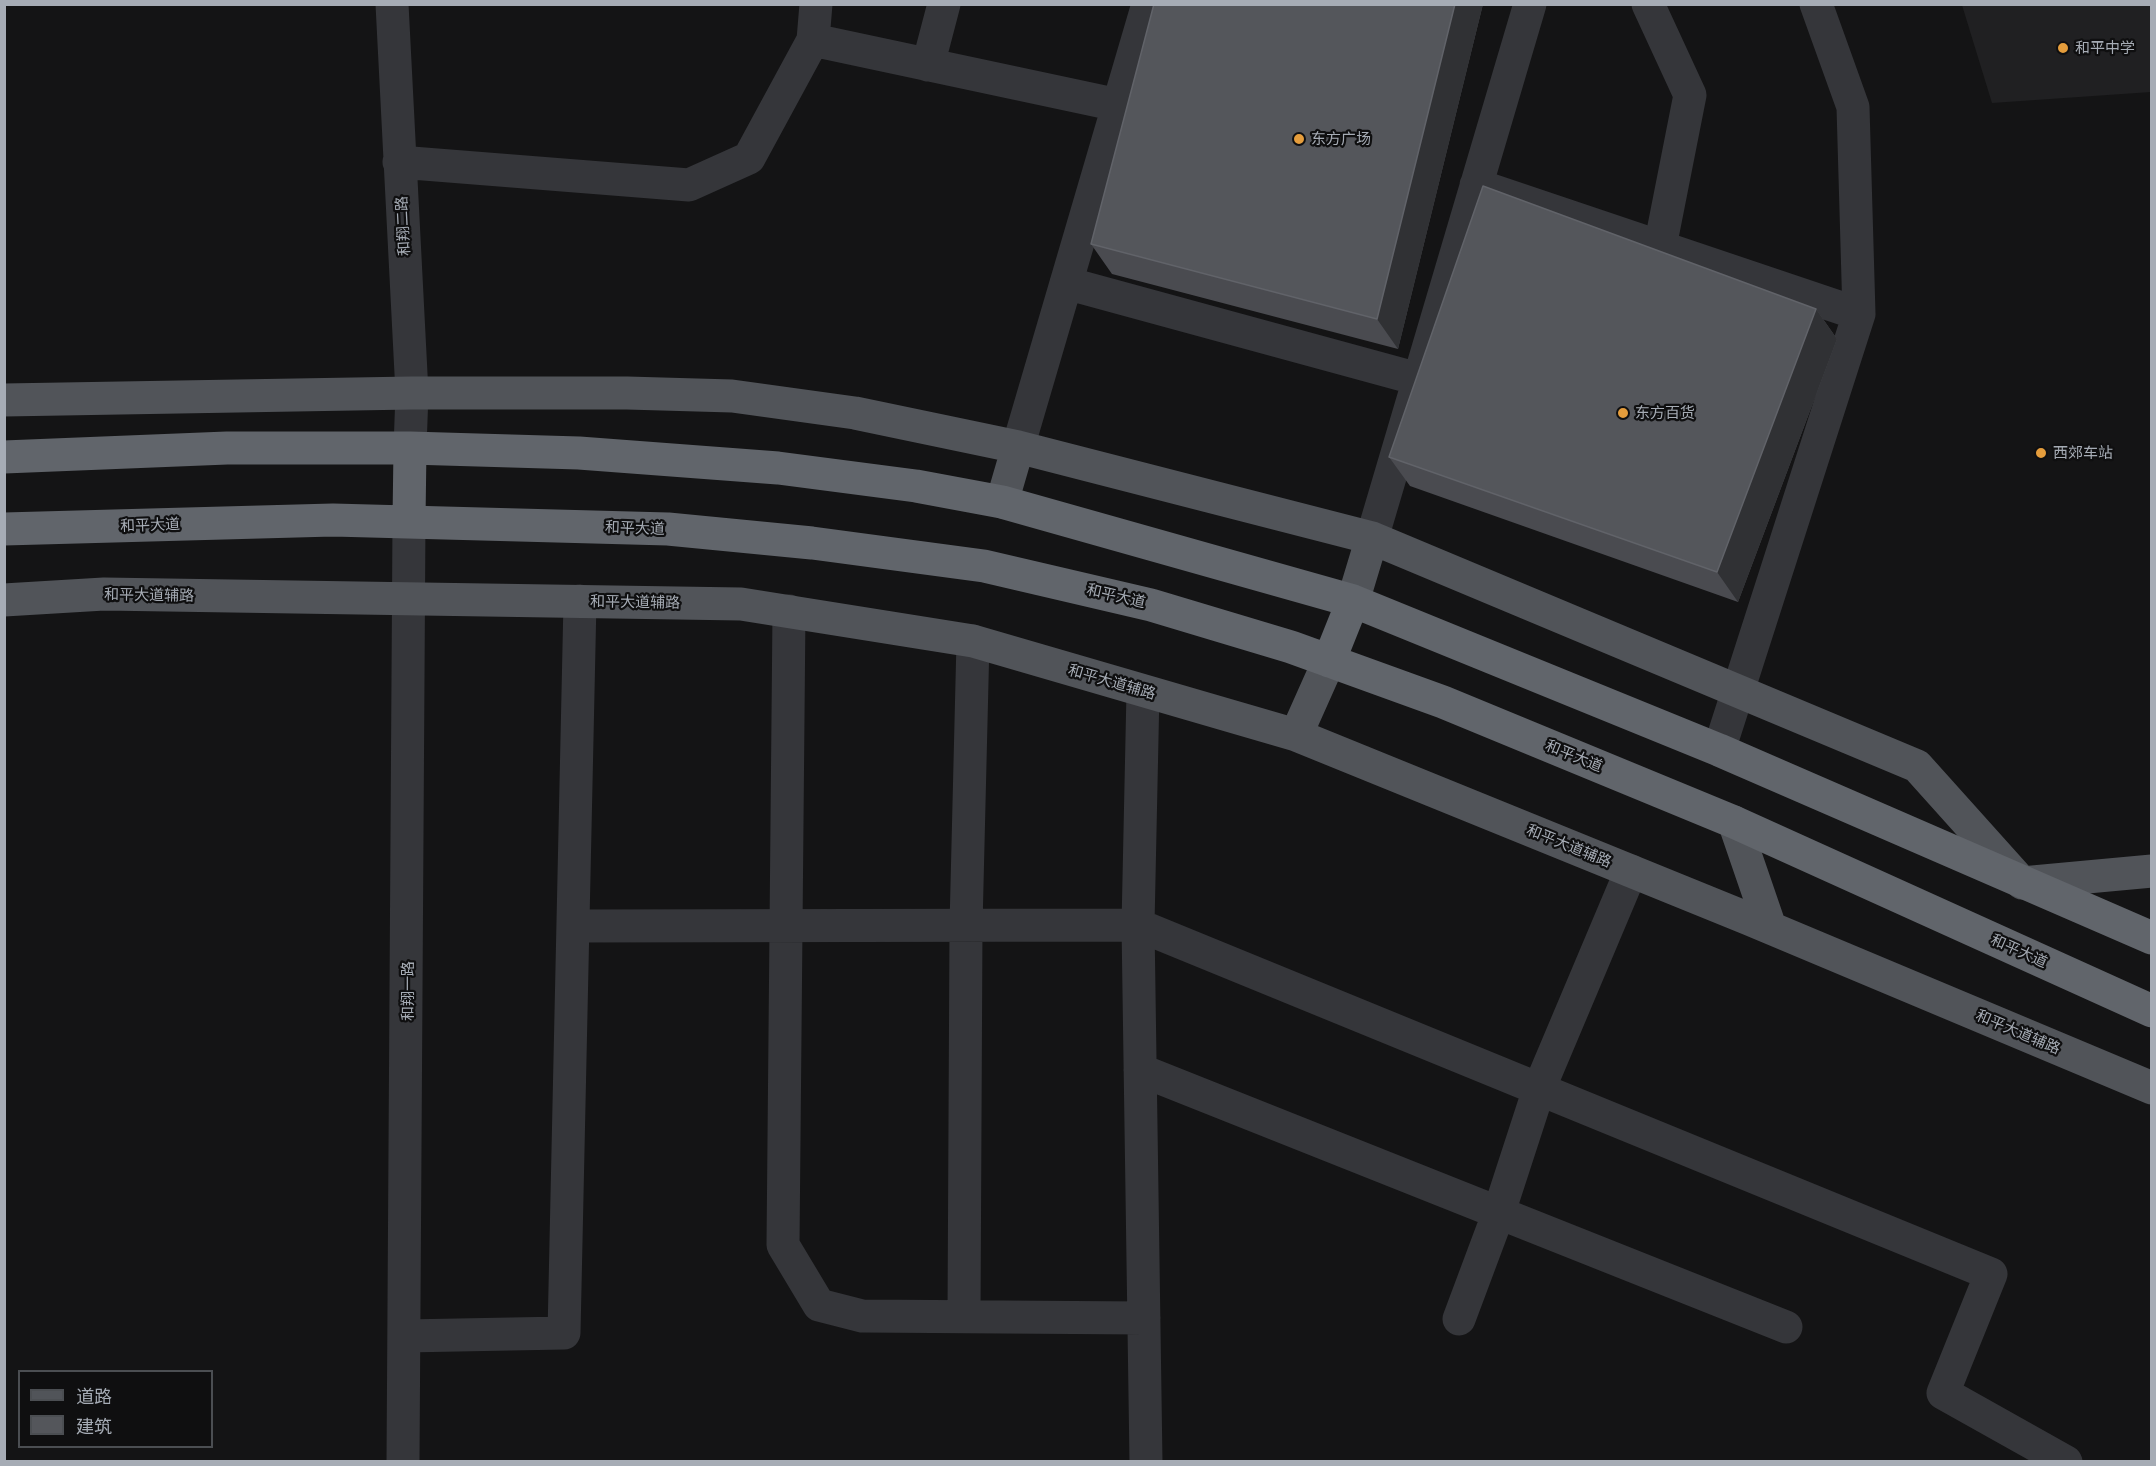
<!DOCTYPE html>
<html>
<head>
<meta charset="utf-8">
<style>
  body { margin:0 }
  #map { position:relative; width:2156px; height:1466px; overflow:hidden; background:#141415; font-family:Commissioner,"Noto Sans SC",sans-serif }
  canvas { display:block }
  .frame { position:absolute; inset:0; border:6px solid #a6acb5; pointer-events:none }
  .legend { position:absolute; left:18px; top:1370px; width:195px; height:78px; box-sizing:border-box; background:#0f0f10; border:2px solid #4b4e52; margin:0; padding:8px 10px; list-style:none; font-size:18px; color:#a6acb5 }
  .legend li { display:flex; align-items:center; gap:12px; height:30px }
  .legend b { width:30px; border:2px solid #4b4e52 }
</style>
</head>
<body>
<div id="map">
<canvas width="2156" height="1466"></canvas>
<div class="frame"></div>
<ul class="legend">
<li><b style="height:8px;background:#515459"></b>道路</li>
<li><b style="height:16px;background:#54565b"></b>建筑</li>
</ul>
</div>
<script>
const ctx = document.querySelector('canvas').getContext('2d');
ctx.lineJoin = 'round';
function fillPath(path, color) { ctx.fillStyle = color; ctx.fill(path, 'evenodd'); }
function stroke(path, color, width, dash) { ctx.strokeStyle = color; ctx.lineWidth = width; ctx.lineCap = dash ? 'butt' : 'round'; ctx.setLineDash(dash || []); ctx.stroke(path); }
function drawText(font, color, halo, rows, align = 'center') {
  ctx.font = font + ' Commissioner,"Noto Sans SC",sans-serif'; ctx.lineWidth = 4.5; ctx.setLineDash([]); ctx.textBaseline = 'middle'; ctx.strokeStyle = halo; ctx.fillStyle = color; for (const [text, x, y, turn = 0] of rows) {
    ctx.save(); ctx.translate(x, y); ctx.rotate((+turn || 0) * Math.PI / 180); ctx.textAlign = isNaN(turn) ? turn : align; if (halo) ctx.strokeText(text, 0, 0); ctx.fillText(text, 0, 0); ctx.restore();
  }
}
const built = new Path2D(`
  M1962 5H2151V92L1992 103Z`);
const minor = new Path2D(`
  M392 4 412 393 410 448
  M1648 4 1690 95 1660 247
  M1816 4 1853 107 1859 314
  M813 40 1118 105
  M928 65 944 4
  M399 162 689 185 749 158 813 40 816 4
  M1476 185 1859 314 1719 750
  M1066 283 1418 379
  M1018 447 1148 4
  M1372 538 1530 4
  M789 611 783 1245 819 1305 862 1316 1144 1318
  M1143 691 1138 925 1146 1462
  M574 926 1138 925 1991 1274 1943 1393 2066 1462
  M1140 1070 1786 1327
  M964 1316 966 926 973 641
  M1459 1319 1499 1212 1539 1089 1631 871
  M405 1336 564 1333 580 601
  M403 1462 409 520`);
const major = new Path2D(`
  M4 400 412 393H627L732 396 855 413 1018 447 1372 538 1917 766 2022 883 2152 871
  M1002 502 1018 447
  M4 600 104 594 741 604 973 641 1296 735 1749 919 2152 1088
  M1353 601 1372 538
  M1296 735 1329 661
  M1734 822 1770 927`);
const highway = new Path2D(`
  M4 457 227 448H410L579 453 778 468 916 486 1002 502 1353 601 1719 750 2152 938
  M409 520 410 448
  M4 529 333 520 668 529 812 543 984 566 1151 605 1291 647 1443 702 1734 822 2152 1011
  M1329 661 1353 601`);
const wall = new Path2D(`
  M1154 4H1483L1398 349 1112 274 1091 244Z
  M1816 309 1837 339 1738 602 1410 486 1389 457Z`);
const shadedWall = new Path2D(`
  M1455 4H1483L1398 349 1377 319Z
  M1816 309 1837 339 1738 602 1717 572Z`);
const building = new Path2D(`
  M1154 4H1455L1377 319 1091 244Z
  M1483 186 1816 309 1717 572 1389 457Z`);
const markers = [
  [2063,48,6,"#e59d3c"],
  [1299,139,6,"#e59d3c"],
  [1623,413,6,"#e59d3c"],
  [2041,453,6,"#e59d3c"]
];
const poiNames = [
  ["和平中学",2075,48],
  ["东方广场",1311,139],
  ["东方百货",1635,413],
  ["西郊车站",2053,453]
];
const streetNames = [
  ["和翔二路",403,226,-93],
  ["和平大道",150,525,-2],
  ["和平大道",635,528,2],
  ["和平大道辅路",149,595,1],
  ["和平大道",1116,596,13],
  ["和平大道辅路",635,602,1],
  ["和平大道辅路",1112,682,16],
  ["和平大道",1574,756,22],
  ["和平大道辅路",1569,846,22],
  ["和平大道",2019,951,24],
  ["和翔一路",408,991,-90],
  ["和平大道辅路",2018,1032,23]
];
fillPath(built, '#202022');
stroke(minor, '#35363a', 33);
stroke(major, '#515459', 33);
stroke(highway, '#61656b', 33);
fillPath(wall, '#4a4b50');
fillPath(shadedWall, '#303134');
fillPath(building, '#54565b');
stroke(building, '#616369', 1.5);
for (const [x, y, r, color] of markers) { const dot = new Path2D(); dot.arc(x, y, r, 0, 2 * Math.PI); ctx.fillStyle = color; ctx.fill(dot); stroke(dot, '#0f0f10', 2); }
drawText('15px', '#a6acb5', '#0f0f10', poiNames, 'left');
drawText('15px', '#a6acb5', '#0f0f10', streetNames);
</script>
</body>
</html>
